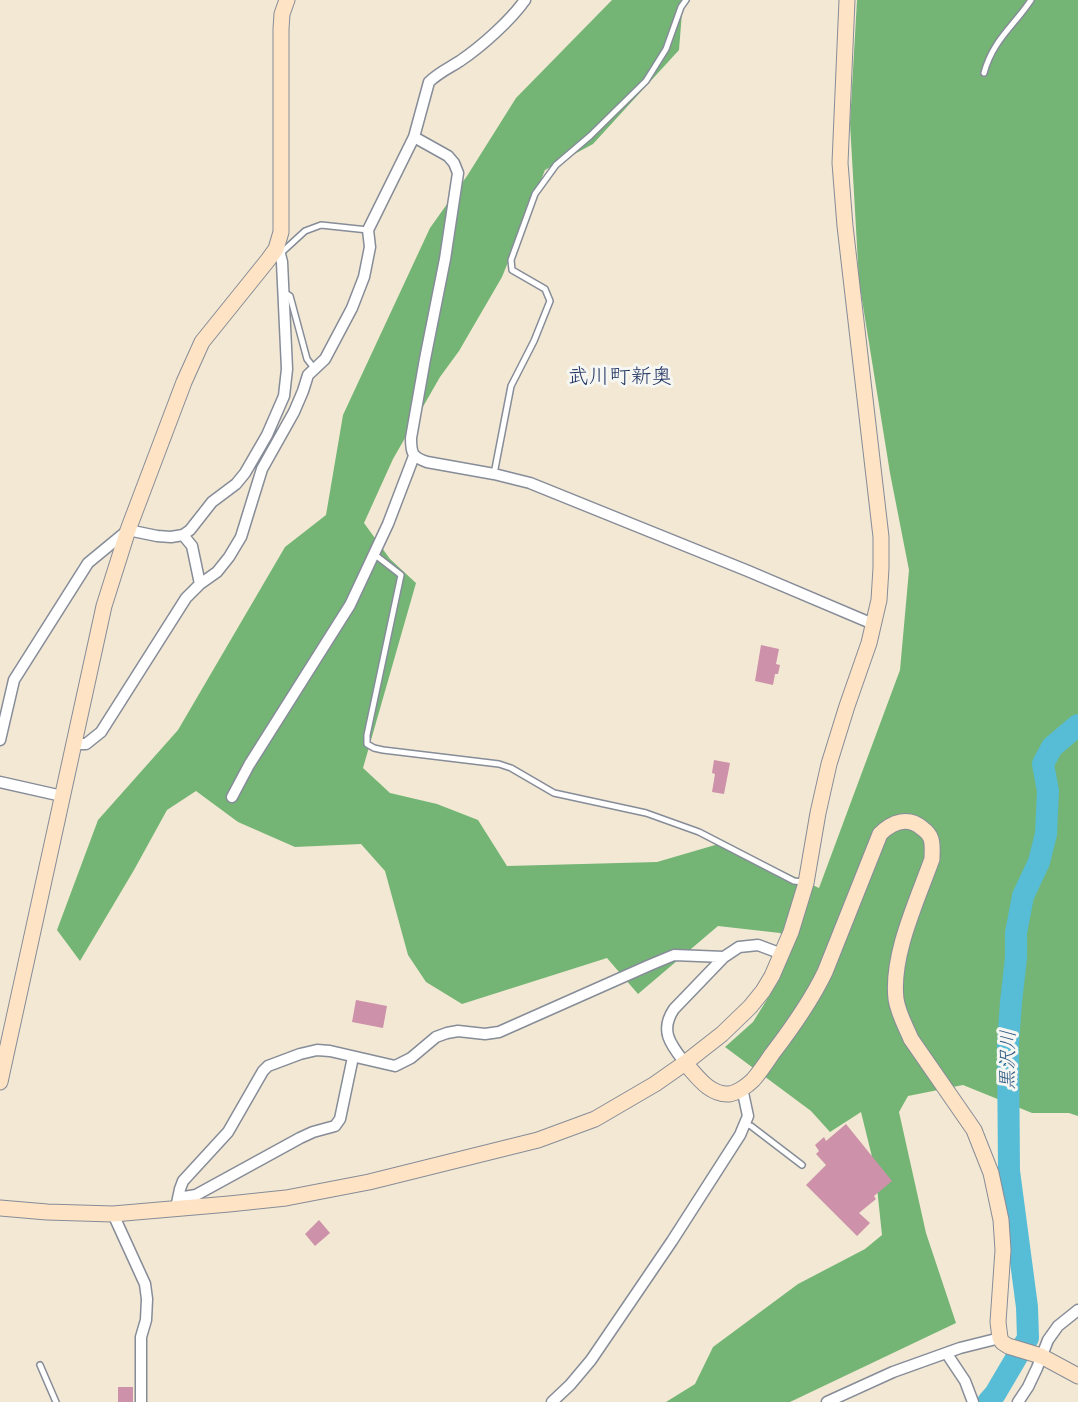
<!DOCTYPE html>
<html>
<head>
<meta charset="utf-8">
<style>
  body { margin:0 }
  canvas { display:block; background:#f2e8d3 }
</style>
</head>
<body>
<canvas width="1078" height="1402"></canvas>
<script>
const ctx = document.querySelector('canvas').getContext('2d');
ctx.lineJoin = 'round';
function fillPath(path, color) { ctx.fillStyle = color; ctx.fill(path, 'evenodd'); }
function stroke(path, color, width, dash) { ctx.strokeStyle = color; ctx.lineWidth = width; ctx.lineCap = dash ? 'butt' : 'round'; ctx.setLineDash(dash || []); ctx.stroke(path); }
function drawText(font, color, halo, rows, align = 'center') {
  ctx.font = font + ' Sriracha,"Klee One",sans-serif'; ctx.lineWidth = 6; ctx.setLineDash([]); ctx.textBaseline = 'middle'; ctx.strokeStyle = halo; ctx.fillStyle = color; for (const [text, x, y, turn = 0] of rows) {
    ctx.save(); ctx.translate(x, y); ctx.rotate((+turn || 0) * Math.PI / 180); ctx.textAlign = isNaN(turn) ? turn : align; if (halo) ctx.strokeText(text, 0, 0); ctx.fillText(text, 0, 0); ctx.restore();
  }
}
const forest = new Path2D(`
  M612 0H683L679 50 593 144 545 170 502 277 459 351 440 377 393 459 364 523 390 559 416 583 363 768 390 793 437 804 478 820 507 866 657 862 722 843 819 888 900 670 909 570 890 473 859 281 850 123 857 0H1078V1116L1069 1113H1032L963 1085 908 1096 899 1112 926 1233 956 1323 790 1402H666L695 1384 713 1347 798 1284 865 1249 882 1235 875 1169 861 1112 830 1132 811 1111 725 1047 753 1022 776 985 793 943 780 933 718 926 638 994 607 958 462 1004 426 982 408 955 385 871 361 844 295 847 238 822 196 791 167 810 134 870 80 961 57 930 98 820 178 730 285 547 326 515 343 415 430 228 467 176 516 98Z`);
const river = new Path2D(`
  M988 1402 995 1394 1028 1338 1027 1307 1009 1171 1008 1044 1011 1002 1016 958V933L1023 896 1039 862 1046 834 1048 791 1043 764 1052 747 1078 725`);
const building = new Path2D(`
  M761 645 779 649 776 664 780 665 778 674H775L773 685 755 681Z
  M714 760 730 763 724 794 712 792 715 774 712 773Z
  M356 1000 387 1006 383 1028 352 1022Z
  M846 1124 892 1181 874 1196 876 1199 859 1213 870 1223 857 1236 806 1185 826 1165 816 1154 819 1151 815 1145 824 1137 826 1141Z
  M319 1220 330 1233 315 1246 305 1234Z
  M118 1387H133V1402H118Z`);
const lane = new Path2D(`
  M984 73C993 40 1013 27 1031 0
  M280 254 305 231 321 225 368 230
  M284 292 290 296 307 359 314 368
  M494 474 511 386 534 341 550 301 545 289 512 270 511 260 535 194 556 165 590 136 646 81 666 49 681 7 686 0
  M374 554 401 575 367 735V744L374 748 383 750 499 764 511 768 554 793 646 813 699 832 794 881 803 882
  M745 1124 751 1126 802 1165
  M40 1365 56 1402`);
const street = new Path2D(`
  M414 137 448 156 454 163 458 173 445 259 425 359 411 438C411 453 412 457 427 462L494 474 530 483 748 571 873 624
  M183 535 192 546 200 584
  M0 740 14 680 88 563 128 530 157 536 171 537 183 535 190 530 212 502 236 484 245 473 267 435 284 396 287 369 282 262 280 254 276 249
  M73 744H86L101 732 186 598 200 584 217 572 229 557 241 537 262 469 294 412 303 391 308 375 325 359 352 308 364 277 370 247 368 230 414 137 429 82C438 73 449 68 460 61 482 46 510 21 525 0
  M0 782 62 796
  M232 797 249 765 350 605 388 524 414 456
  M685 1063C671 1045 659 1031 674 1009L724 957 739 947 758 945 782 954
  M178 1198 196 1195 300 1138 313 1132 335 1126 340 1119 353 1057
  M176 1208 180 1189 183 1181 228 1132 263 1071 268 1066 300 1054 317 1050 330 1051 395 1066 411 1058 436 1037 447 1033 458 1031 485 1034 499 1032 650 965 674 955 724 957
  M113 1214 145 1284 147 1299 146 1320 141 1337V1402
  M947 1354 965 1381 973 1402
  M552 1402 570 1385 591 1360 672 1241 740 1135 748 1116 742 1088
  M827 1402 893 1372 960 1348 1000 1338
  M1018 1402 1028 1387 1037 1368 1048 1340 1058 1326 1078 1310`);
const secondary = new Path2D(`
  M685 1063C697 1076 709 1095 729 1094 737 1093 747 1086 753 1080 760 1072 766 1063 772 1054 792 1028 811 1001 825 972L880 834C892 822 908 816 922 828 926 831 930 835 931 839 933 845 932 852 932 859 917 901 891 955 896 999 898 1013 906 1027 911 1039L974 1130 991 1173 1001 1220 1003 1250 998 1322 1000 1338 1002 1342 1008 1346 1041 1356 1078 1376
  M0 1082 104 606 128 530 184 382 202 342 268 260 276 249 281 232V29L282 14 287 0
  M0 1208 47 1212 113 1214 229 1204 286 1198 369 1182 538 1140 595 1119 655 1084 685 1063 722 1034 750 1007 763 991 772 976 791 932 806 883 818 813 829 764 847 706 869 643 879 600 881 568V537L845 226 840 163 847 0`);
const waterNames = [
  ["黒沢川",1009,1060,-89]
];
const quarterNames = [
  ["武川町新奥",620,378]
];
fillPath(forest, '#74b576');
stroke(river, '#57bcd5', 22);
fillPath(building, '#cd91a9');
stroke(lane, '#868c98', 8);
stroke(street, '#868c98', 13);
stroke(secondary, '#868c98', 17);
stroke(lane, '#fff', 5);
stroke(street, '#fff', 10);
stroke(secondary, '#fee4c5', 15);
drawText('italic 20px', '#2d5982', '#f6f6f2', waterNames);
drawText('21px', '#1b2f5e', '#f6f6f2', quarterNames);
</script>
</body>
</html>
